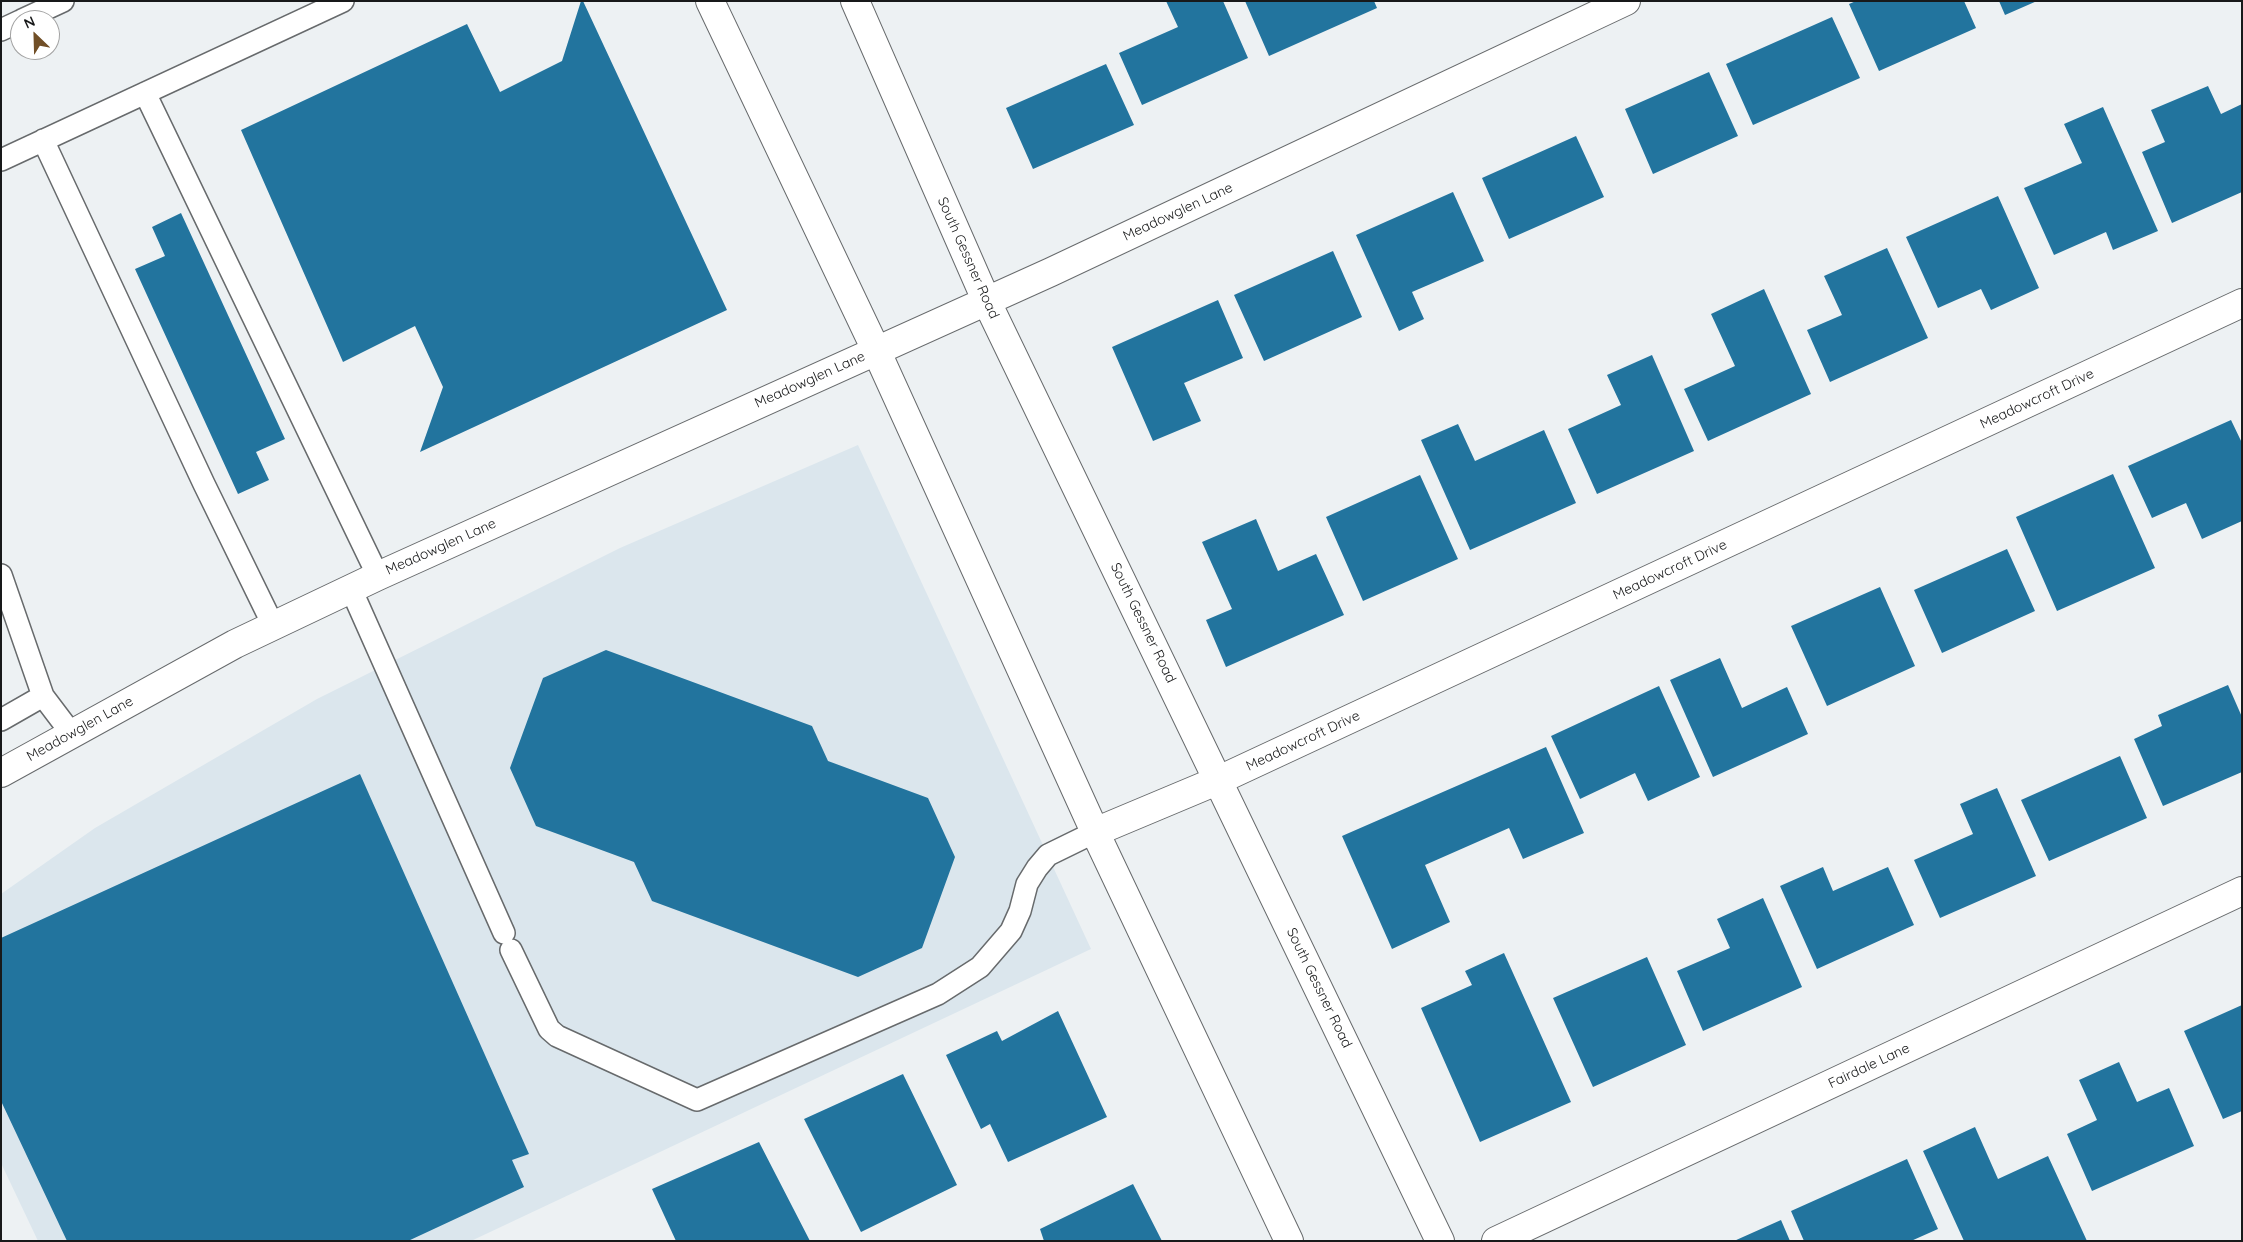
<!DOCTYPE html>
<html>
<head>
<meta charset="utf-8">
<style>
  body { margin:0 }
  #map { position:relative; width:2243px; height:1242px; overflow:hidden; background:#edf1f3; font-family:Quicksand,sans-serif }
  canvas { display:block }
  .frame { position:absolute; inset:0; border:2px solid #18191a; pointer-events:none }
  .north { position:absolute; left:10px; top:10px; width:50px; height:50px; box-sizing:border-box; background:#fff; border:1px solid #a3a3a3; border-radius:50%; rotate:336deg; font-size:14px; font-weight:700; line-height:20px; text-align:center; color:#18191a }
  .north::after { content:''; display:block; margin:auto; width:18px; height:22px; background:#714f27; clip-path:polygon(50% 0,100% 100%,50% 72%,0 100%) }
</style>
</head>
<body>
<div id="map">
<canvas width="2243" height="1242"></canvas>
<div class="frame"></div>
<div class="north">N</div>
</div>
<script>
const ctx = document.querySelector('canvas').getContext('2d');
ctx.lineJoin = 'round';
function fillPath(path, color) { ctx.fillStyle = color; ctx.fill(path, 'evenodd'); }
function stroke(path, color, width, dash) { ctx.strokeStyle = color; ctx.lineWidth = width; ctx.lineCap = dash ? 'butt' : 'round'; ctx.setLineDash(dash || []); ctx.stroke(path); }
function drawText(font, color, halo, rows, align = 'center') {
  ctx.font = font + ' Quicksand,sans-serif'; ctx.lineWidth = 4; ctx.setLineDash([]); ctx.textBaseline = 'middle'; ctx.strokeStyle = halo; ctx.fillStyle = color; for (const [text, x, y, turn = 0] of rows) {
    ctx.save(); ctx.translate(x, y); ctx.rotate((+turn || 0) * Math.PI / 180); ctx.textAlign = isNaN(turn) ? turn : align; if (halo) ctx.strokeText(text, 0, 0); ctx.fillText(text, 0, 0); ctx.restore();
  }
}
const built = new Path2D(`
  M858 445 1091 949 471 1241H38L1 1163V894L95 828 317 699 620 548Z`);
const building = new Path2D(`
  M581 1H583L727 310 420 452 443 387 415 326 343 362 241 130 467 24 500 92 562 61Z
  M1166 1H1223L1248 58 1142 105 1119 53 1178 27Z
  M1245 1H1374L1377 8 1269 56Z
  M1856 1H1964L1976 28 1879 71 1849 4Z
  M1999 1H2037L2005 15Z
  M1832 17 1860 78 1753 125 1726 64Z
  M1106 64 1134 125 1033 169 1006 108Z
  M1709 72 1738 136 1653 174 1625 109Z
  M2208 86 2221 114 2242 104V192L2172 223 2142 152 2165 142 2151 110Z
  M2103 107 2158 231 2113 250 2106 232 2054 255 2024 188 2082 163 2064 124Z
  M1576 136 1604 197 1509 239 1482 178Z
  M1453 192 1484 261 1412 292 1424 319 1399 331 1356 235Z
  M1998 196 2039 288 1991 310 1981 289 1938 308 1906 237Z
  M181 213 285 439 256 452 269 480 238 494 135 269 165 256 152 227Z
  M1887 248 1928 338 1830 382 1807 330 1842 315 1824 276Z
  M1333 251 1362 317 1264 361 1234 295Z
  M1764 289 1811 394 1708 441 1684 389 1735 366 1711 314Z
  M1218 300 1243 358 1184 383 1201 421 1153 441 1112 347Z
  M1652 355 1694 451 1597 494 1568 429 1621 405 1607 375Z
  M2231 420 2242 443V521L2202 539 2186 503 2152 518 2128 466Z
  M1458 424 1475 461 1544 430 1576 503 1470 550 1421 440Z
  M2113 474 2155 568 2057 611 2016 517Z
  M1420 475 1458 559 1363 601 1326 517Z
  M1256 519 1278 571 1316 554 1344 615 1226 667 1206 620 1232 609 1202 542Z
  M2007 549 2035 611 1942 653 1914 590Z
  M1880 587 1915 666 1827 706 1791 626Z
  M606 650 812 726 828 761 928 798 955 857 922 948 858 977 652 901 634 862 536 826 510 768 543 678Z
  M1720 658 1742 708 1787 687 1808 734 1713 777 1670 680Z
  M2228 685 2242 717V772L2163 806 2134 739 2162 726 2158 715Z
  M1659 686 1700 777 1648 801 1635 773 1580 799 1551 736Z
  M1546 747 1584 833 1523 859 1509 828 1425 865 1450 922 1392 949 1342 836Z
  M2120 756 2147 818 2049 861 2021 800Z
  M360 774 529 1154 512 1160 524 1187 408 1241H67L1 1101V938Z
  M1997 788 2036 876 1940 918 1914 860 1973 834 1960 804Z
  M1823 867 1833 891 1888 867 1914 925 1817 969 1780 886Z
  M1763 898 1802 987 1703 1031 1677 971 1730 948 1717 919Z
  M1504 953 1571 1102 1480 1142 1421 1008 1472 985 1465 971Z
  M1647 957 1686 1045 1593 1087 1553 998Z
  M2242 1005V1111L2223 1119 2184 1031Z
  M1058 1011 1107 1117 1008 1162 990 1124 981 1129 946 1055 997 1031 1002 1041Z
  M2119 1062 2137 1102 2169 1088 2194 1146 2092 1191 2067 1134 2097 1120 2079 1080Z
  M903 1074 957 1185 861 1232 804 1119Z
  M1975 1127 1998 1179 2048 1156 2087 1241H1964L1923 1151Z
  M759 1142 810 1241H676L652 1189Z
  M1907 1159 1938 1229 1911 1241H1804L1791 1211Z
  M1133 1184 1162 1241H1044L1040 1229Z
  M1781 1220 1790 1241H1734Z`);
const lane = new Path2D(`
  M22 20 63 1
  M1 30 20 21
  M145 93 378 576
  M43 140 204 484 273 625
  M1 160 343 1
  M1 575 43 696 71 733
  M351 589 504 933
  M1 720 43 696
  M511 950 549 1029 557 1036 697 1100 938 994 980 967 1011 931 1020 911 1027 884 1037 868 1048 855 1095 832`);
const street = new Path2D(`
  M1095 832 1219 780 2242 303
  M1496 1241 2242 891`);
const secondary = new Path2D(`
  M710 1 876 350 1095 832 1289 1241
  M855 1 986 300 1440 1241
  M1 773 235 644 378 576 1051 272 1626 1`);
const streetNames = [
  ["Meadowglen Lane",1178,212,-25],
  ["South Gessner Road",968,258,66],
  ["Meadowglen Lane",810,380,-24],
  ["Meadowcroft Drive",2037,399,-25],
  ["Meadowglen Lane",441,547,-24],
  ["Meadowcroft Drive",1670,570,-25],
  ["South Gessner Road",1143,623,64],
  ["Meadowglen Lane",80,729,-29],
  ["Meadowcroft Drive",1303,741,-25],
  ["South Gessner Road",1319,988,64],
  ["Fairdale Lane",1869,1066,-25]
];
fillPath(built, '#dbe6ed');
fillPath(building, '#22749e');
stroke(lane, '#676a6c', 24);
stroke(street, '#676a6c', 30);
stroke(secondary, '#676a6c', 30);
stroke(lane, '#fff', 21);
stroke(street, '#fff', 28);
stroke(secondary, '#fff', 28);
drawText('14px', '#18191a', '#fff', streetNames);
</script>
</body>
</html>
